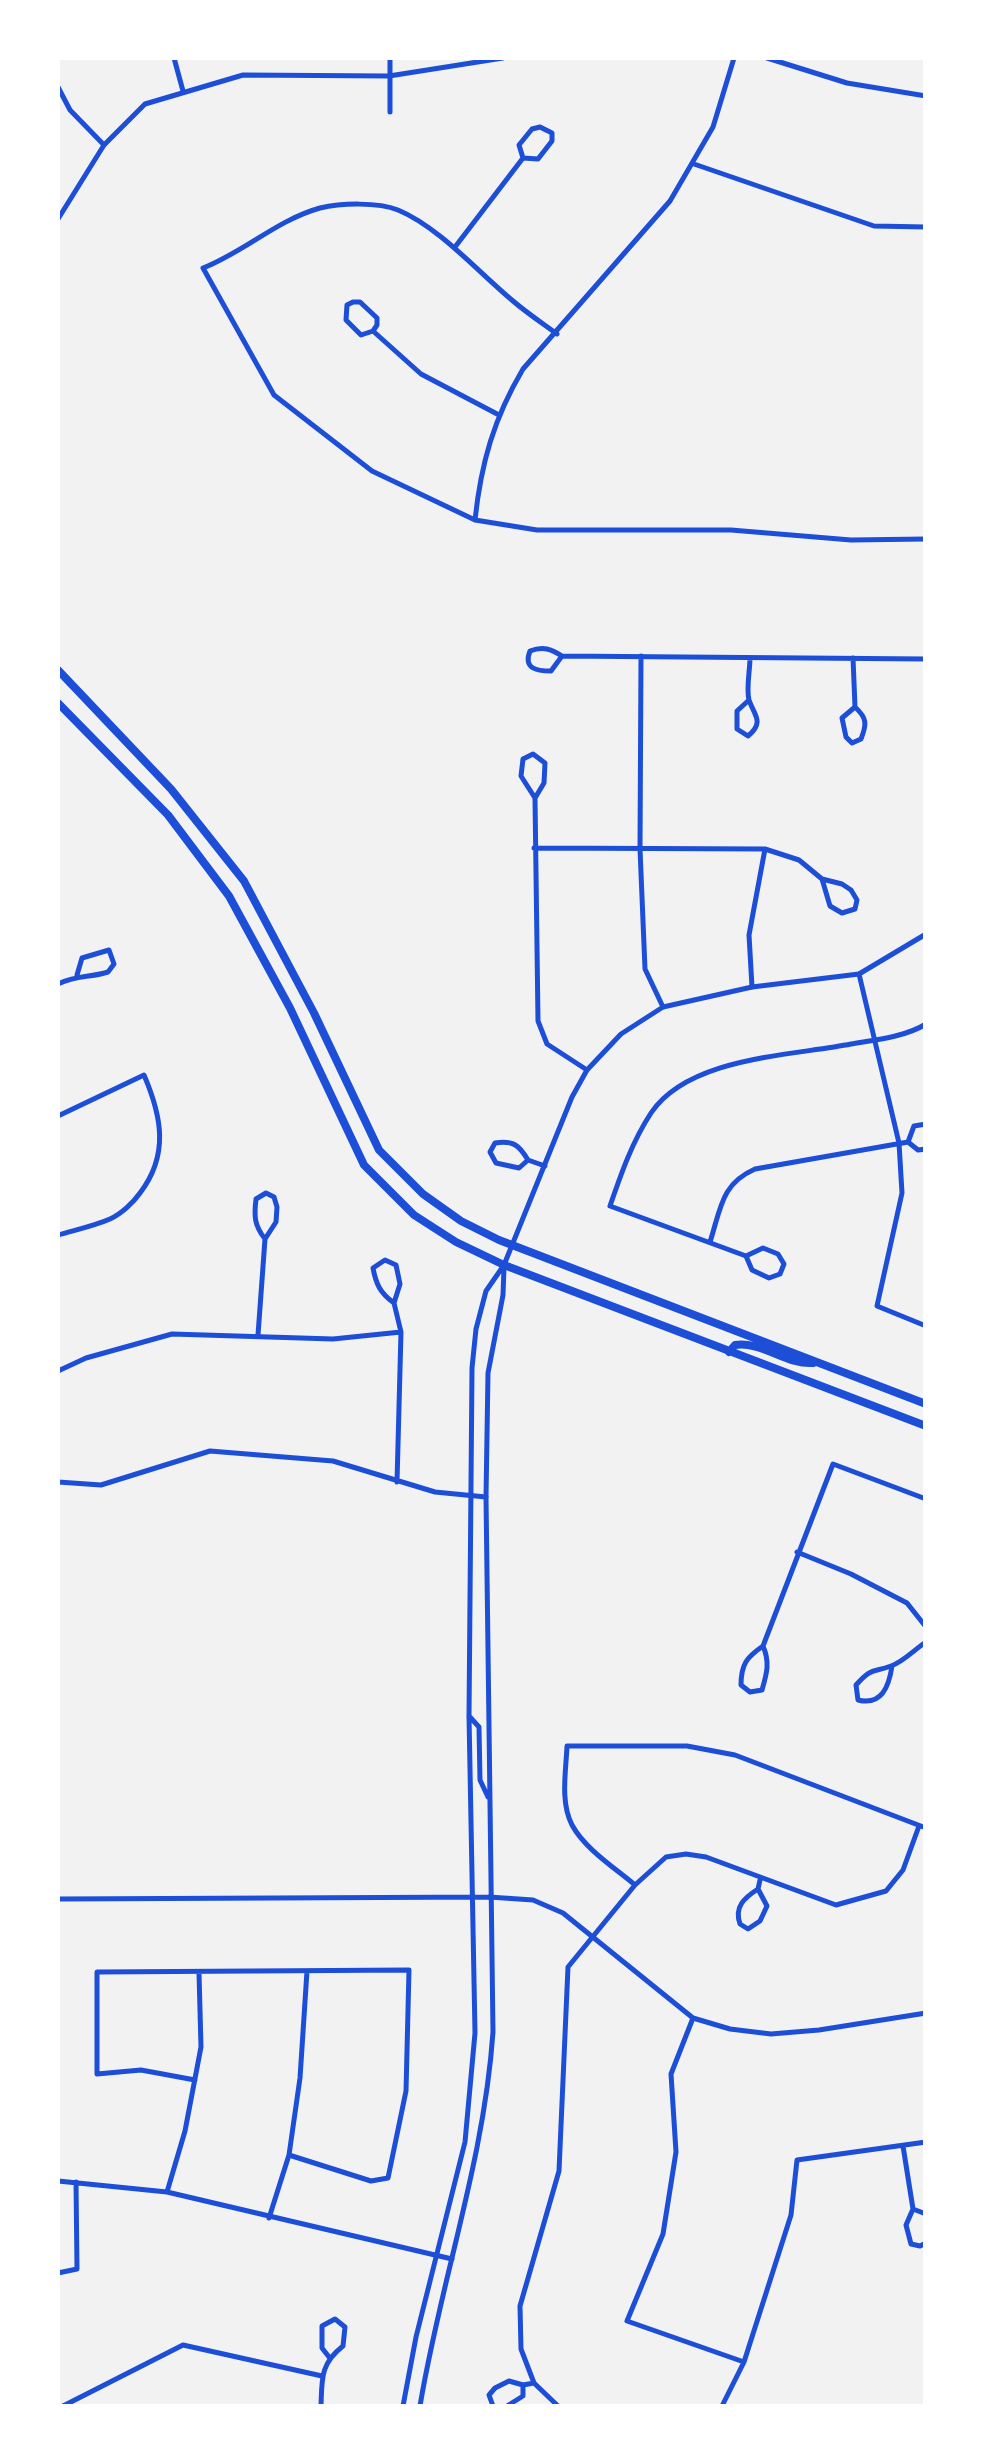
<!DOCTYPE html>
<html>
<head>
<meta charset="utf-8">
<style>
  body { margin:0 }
  #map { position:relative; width:983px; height:2464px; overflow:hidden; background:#f2f2f2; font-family:"PT Sans Narrow",sans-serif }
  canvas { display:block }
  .frame { position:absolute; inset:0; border:60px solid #fff; pointer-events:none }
</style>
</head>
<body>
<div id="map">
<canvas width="983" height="2464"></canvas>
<div class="frame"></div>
</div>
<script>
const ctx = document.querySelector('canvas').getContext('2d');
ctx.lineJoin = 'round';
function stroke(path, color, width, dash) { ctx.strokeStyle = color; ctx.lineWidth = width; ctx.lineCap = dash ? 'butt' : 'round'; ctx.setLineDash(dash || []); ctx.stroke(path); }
const minor = new Path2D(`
  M174 58 183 91
  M58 87 70 110 104 145
  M390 112V58
  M540 127 552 133V141L538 159 523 158 519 145 532 129Z
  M694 164 874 226 926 227
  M455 247 523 158
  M353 302H360L377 318V325L373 331 361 335 346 320 347 305Z
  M373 331 421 374 499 415
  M557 334C542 323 527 313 513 301 479 273 439 227 398 210 378 202 341 203 320 208 277 220 244 252 203 268L274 395 372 471 475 520 537 530H731L851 540 926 539
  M475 520C481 463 494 418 523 369L670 201 713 127 734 58
  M562 656 551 671C537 671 523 669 530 651 543 646 551 649 562 656L926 659
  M641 656 640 849 645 969 663 1007
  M853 658 855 707C867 718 867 724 861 739L852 743 846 737 842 718 855 707
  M749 700 737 711V729L748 736C765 722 754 715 749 700 746 689 750 670 750 658
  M535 798 521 776 523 759 533 754 545 763 544 783 535 798 538 1021 547 1044 587 1070
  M534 848 765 849 799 860 822 879 842 884 851 890 857 900 855 909 842 913 830 906 822 879
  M859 974 899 1143 902 1193 877 1306 926 1326
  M58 984C77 975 88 978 108 972L114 964 109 950 82 958 77 975
  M752 987 749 935 765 849
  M58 1116 144 1075C162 1117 169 1155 140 1193 133 1203 121 1214 110 1219 94 1226 75 1230 58 1235
  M908 1142 914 1126 926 1124
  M528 1160 519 1168 496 1163 490 1152 495 1143C513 1140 519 1145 528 1160L545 1166
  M710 1242C721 1208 721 1184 755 1169L908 1142 918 1150 926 1149
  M746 1256 752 1270 769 1278 780 1274 784 1264 778 1254 763 1248 746 1256 610 1206C621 1174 632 1142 651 1113 689 1057 790 1056 851 1044 875 1040 905 1037 926 1024
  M394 1303C380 1293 376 1284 373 1268L385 1260 396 1265 400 1284 394 1303 401 1332 397 1482
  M258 1335 265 1239 276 1222 277 1207 274 1197 266 1193 256 1199C254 1216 254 1225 265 1239
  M58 1371 86 1358 172 1334 333 1339 401 1332
  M58 1482 101 1485 210 1451 333 1461 435 1492 486 1497
  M797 1552 851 1574 907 1603 926 1627
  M763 1646C770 1662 767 1673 762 1690L750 1692 741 1685C741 1664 747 1657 763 1646L833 1464 926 1499
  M892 1666C889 1686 882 1706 858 1700L856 1685C872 1667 872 1673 891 1666 903 1662 915 1649 926 1642
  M635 1885C615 1868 585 1849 572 1825 560 1802 566 1771 567 1746H687L735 1755 926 1828
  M758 1889C744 1898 734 1907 740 1924L748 1929 760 1921 767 1906 758 1889 760 1880
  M489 1897 533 1900 563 1913 693 2018 730 2029 771 2034 819 2030 926 2013
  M693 2018 671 2074 676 2152 663 2234 627 2321 744 2362
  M195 2080 141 2070 97 2074V1972L409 1970 406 2091 388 2178 371 2181 289 2155
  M903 2146 913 2209 906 2225 911 2244 920 2246 926 2243
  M58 2181 167 2192 452 2259
  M167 2192 185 2131 201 2047 199 1973
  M913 2209 926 2214
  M269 2218 289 2155 300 2078 307 1971
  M58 2273 77 2269 76 2182
  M63 2406 183 2345 322 2376
  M321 2406C322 2379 320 2364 343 2346L345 2327 335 2319 322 2326V2348L329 2357
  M493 2406 489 2395 495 2388 509 2381 523 2385 534 2383
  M507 2406 523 2396V2385
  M558 2406 534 2383 521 2349 520 2306 559 2171 568 1967 635 1885 666 1857 686 1854 706 1857 836 1905 886 1891 903 1870 919 1826
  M722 2406 744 2362 791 2215 797 2160 926 2142`);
const tertiary = new Path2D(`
  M767 58 847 83 926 96
  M58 219 104 145 145 104 243 75 389 76 503 58
  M469 1716 479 1727 480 1780 488 1797
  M58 1899 489 1897
  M403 2406 416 2337 465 2142 475 2033 469 1716 472 1368 476 1329 486 1291 504 1265 572 1097 587 1070 621 1034 663 1007 752 987 859 974 926 934
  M420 2406C441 2279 484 2162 493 2032L486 1497 488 1373 503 1295 504 1268`);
const primary = new Path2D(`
  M58 670 171 789 244 881 314 1013 379 1150 423 1194 461 1221 499 1240 926 1404
  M58 703 168 815 229 896 290 1008 364 1165 414 1215 456 1242 504 1265 926 1426
  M729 1352 735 1345C762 1341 786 1365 813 1363`);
stroke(minor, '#1d4ed8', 5);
stroke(tertiary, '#1d4ed8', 5);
stroke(primary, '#1d4ed8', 8);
</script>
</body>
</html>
